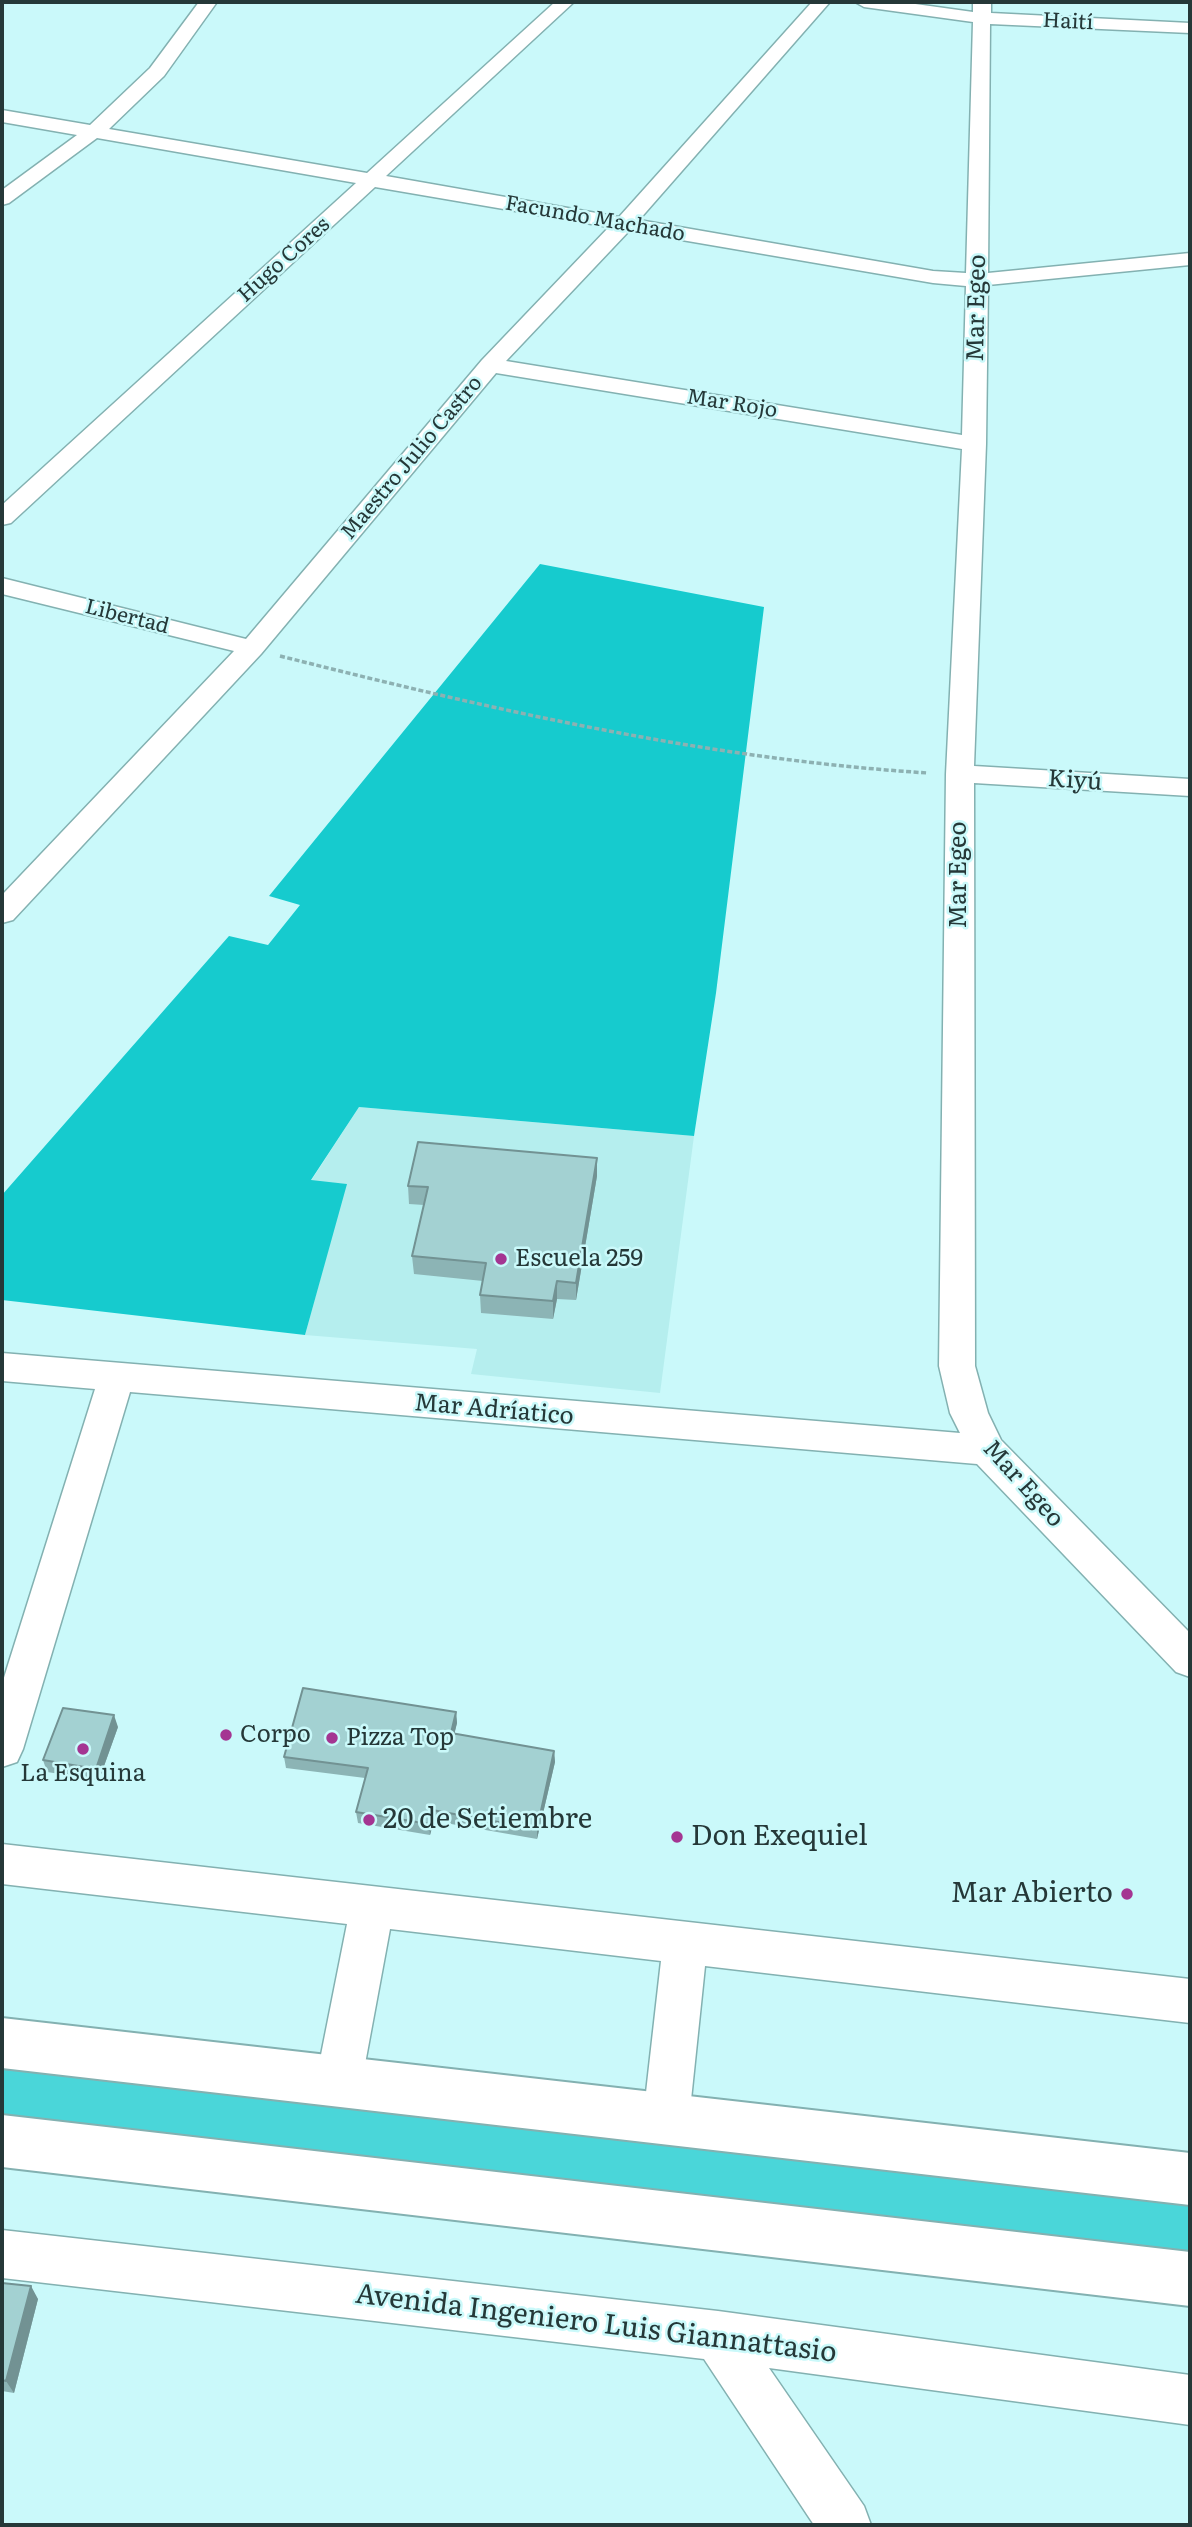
<!DOCTYPE html>
<html>
<head>
<meta charset="utf-8">
<style>
  body { margin:0 }
  #map { position:relative; width:1192px; height:2527px; overflow:hidden; background:#caf9fa; font-family:Literata,serif }
  canvas { display:block }
  .frame { position:absolute; inset:0; border:4px solid #253838; pointer-events:none }
</style>
</head>
<body>
<div id="map">
<canvas width="1192" height="2527"></canvas>
<div class="frame"></div>
</div>
<script>
const ctx = document.querySelector('canvas').getContext('2d');
ctx.lineJoin = 'round';
function fillPath(path, color) { ctx.fillStyle = color; ctx.fill(path, 'evenodd'); }
function stroke(path, color, width, dash) { ctx.strokeStyle = color; ctx.lineWidth = width; ctx.lineCap = dash ? 'butt' : 'round'; ctx.setLineDash(dash || []); ctx.stroke(path); }
function drawText(font, color, halo, rows, align = 'center') {
  ctx.font = font + ' Literata,serif'; ctx.lineWidth = 5; ctx.setLineDash([]); ctx.textBaseline = 'middle'; ctx.strokeStyle = halo; ctx.fillStyle = color; for (const [text, x, y, turn = 0] of rows) {
    ctx.save(); ctx.translate(x, y); ctx.rotate((+turn || 0) * Math.PI / 180); ctx.textAlign = isNaN(turn) ? turn : align; if (halo) ctx.strokeText(text, 0, 0); ctx.fillText(text, 0, 0); ctx.restore();
  }
}
const built = new Path2D(`
  M359 1107 694 1136 660 1393 471 1374 477 1349 305 1335 346 1184 311 1181Z`);
const green = new Path2D(`
  M2 2069 1190 2206V2254L2 2116Z`);
const forest = new Path2D(`
  M540 564 764 607 716 993 694 1136 359 1107 311 1180 347 1184 305 1335 2 1300V1195L229 936 268 945 300 905 269 896Z`);
const path = new Path2D(`
  M280 656C494 710 707 759 928 773`);
const minor = new Path2D(`
  M199 2H217L164 76 109 129 367 173 555 2H574L386 176 619 217 812 2H830L639 220 933 271 966 273 973 22 864 7 855 2H901L973 12V2H991V13L1190 23V33L990 24 988 273 1190 253V265L988 285 986 444 974 766 1190 779V796L974 783 975 1366 988 1413 1001 1440 1190 1633V1677L1176 1672 977 1464 130 1392 23 1749 17 1762 2 1767V1684L95 1389 2 1381V1353L960 1433 950 1413 939 1366 946 774 962 449 496 373 261 654 13 920 2 923V895L234 651 2 594V578L246 639 482 360 609 227 375 187 11 523 2 525V505L356 183 97 138 9 203 2 205V190L77 135 2 122V110L90 125 150 68ZM629 231 933 283 966 286 962 435 506 361Z
  M2 1844 1190 1979V2023L705 1966 689 2119 683 2136 666 2142 649 2136 643 2119 661 1961 390 1929 362 2080 355 2096 339 2103 323 2096 316 2080 347 1924 2 1884Z
  M2 2230 718 2311 1190 2375V2425L769 2368 864 2506 871 2525H814L704 2359 2 2278Z`);
const major = new Path2D(`
  M2 2018 1190 2153V2205L2 2068Z
  M2 2115 1190 2252V2306L2 2167Z`);
const wall = new Path2D(`
  M597 1176 576 1300 557 1299 553 1319 481 1313 480 1295 483 1281 414 1274 412 1256 424 1205 409 1204 408 1186Z
  M456 1712 457 1723 454 1734 554 1751 555 1762 537 1839 434 1821 430 1835 358 1823 356 1812 365 1778 286 1768 284 1757Z
  M118 1727 99 1780 47 1772 43 1760Z
  M2 2283 38 2299 14 2393 2 2391Z`);
const shadedWall = new Path2D(`
  M597 1158V1176L576 1300V1283Z
  M557 1281V1299L553 1319V1301Z
  M456 1712 457 1723 452 1744 451 1733Z
  M114 1715 118 1727 99 1780 96 1769Z
  M554 1751 555 1762 537 1839V1829Z
  M432 1810 434 1821 430 1835 429 1824Z
  M31 2286 38 2299 14 2393 6 2381Z`);
const building = new Path2D(`
  M418 1142 597 1158 576 1283 557 1281 553 1301 480 1295 486 1263 412 1256 428 1187 408 1186Z
  M303 1688 456 1712 451 1733 554 1751 537 1829 432 1810 429 1824 356 1812 368 1768 284 1757Z
  M63 1708 114 1715 96 1769 43 1760Z
  M2 2283 31 2286 6 2381 2 2380Z`);
const markers = [
  [501,1259,7,"#a43592"],
  [226,1735,7,"#a43592"],
  [332,1738,7,"#a43592"],
  [83,1749,7,"#a43592"],
  [369,1820,7,"#a43592"],
  [677,1837,7,"#a43592"],
  [1127,1894,7,"#a43592"]
];
const farStreetnames = [
  ["Haití",1068,22,3],
  ["Facundo Machado",595,219,10],
  ["Hugo Cores",284,260,-42],
  ["Mar Rojo",732,404,9],
  ["Maestro Julio Castro",412,458,-50],
  ["Libertad",127,617,14]
];
const streetNames = [
  ["Mar Egeo",977,308,-89],
  ["Kiyú",1075,781,4],
  ["Mar Egeo",959,875,-90],
  ["Mar Adríatico",494,1410,5],
  ["Mar Egeo",1023,1484,48]
];
const poiNames = [
  ["Escuela 259",515,1259],
  ["Corpo",240,1735],
  ["Pizza Top",346,1738],
  ["La Esquina",83,1774,"center"]
];
const nearPoinames = [
  ["20 de Setiembre",383,1820],
  ["Don Exequiel",691,1837],
  ["Mar Abierto",1113,1894,"right"]
];
const nearStreetnames = [
  ["Avenida Ingeniero Luis Giannattasio",596,2324,7]
];
fillPath(built, '#b5eeee');
fillPath(green, '#4ad6d9');
fillPath(forest, '#16cbce');
stroke(minor, '#83b1b1', 3);
stroke(major, '#83b1b1', 4);
stroke(path, '#8db1b2', 3.5, [5, 2.5]);
fillPath(minor, '#fff');
fillPath(major, '#fff');
fillPath(wall, '#8cb4b5');
fillPath(shadedWall, '#729293');
fillPath(building, '#a3d1d2');
stroke(building, '#729293', 2);
for (const [x, y, r, color] of markers) { const dot = new Path2D(); dot.arc(x, y, r, 0, 2 * Math.PI); ctx.fillStyle = color; ctx.fill(dot); stroke(dot, '#caf9fa', 2.5); }
drawText('21px', '#253838', '#caf9fa', farStreetnames);
drawText('24px', '#253838', '#caf9fa', streetNames);
drawText('24px', '#253838', '#caf9fa', poiNames, 'left');
drawText('28px', '#253838', '#caf9fa', nearPoinames, 'left');
drawText('28px', '#253838', '#caf9fa', nearStreetnames);
</script>
</body>
</html>
